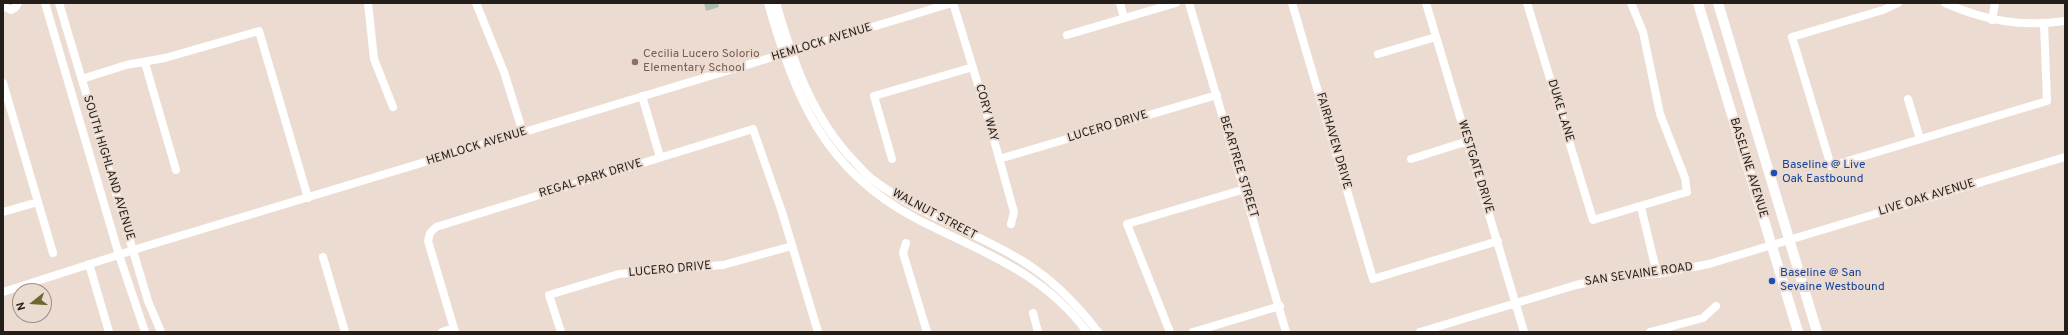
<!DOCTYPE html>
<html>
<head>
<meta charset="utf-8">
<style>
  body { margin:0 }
  #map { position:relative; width:2068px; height:335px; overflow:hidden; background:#ecdbd0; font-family:Overpass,sans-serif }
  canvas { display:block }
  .frame { position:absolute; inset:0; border:4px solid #241e1a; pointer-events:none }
  .north { position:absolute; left:12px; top:283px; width:40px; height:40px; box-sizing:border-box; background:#ecdbd0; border:1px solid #9c8f87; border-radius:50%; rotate:253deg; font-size:11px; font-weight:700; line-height:16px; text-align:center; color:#241e1a }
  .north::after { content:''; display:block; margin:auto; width:14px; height:18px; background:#6d6733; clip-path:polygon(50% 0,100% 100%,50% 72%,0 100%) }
</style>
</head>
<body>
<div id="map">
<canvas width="2068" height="335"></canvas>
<div class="frame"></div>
<div class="north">N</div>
</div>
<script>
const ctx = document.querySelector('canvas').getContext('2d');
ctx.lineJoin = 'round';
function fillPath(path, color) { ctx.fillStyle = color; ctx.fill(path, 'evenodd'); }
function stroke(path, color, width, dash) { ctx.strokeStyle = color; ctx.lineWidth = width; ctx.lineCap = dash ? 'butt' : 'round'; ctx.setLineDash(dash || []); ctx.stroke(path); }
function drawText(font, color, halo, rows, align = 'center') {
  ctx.font = font + ' Overpass,sans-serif'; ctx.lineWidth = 4; ctx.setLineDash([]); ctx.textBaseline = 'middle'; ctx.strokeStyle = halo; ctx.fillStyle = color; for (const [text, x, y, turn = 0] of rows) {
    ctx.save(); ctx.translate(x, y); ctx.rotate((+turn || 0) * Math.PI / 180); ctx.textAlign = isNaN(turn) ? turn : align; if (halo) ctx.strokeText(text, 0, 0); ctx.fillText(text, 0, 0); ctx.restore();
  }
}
const green = new Path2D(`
  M704 3H718L719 7 706 11Z`);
const minor = new Path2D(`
  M45 3 119 255 145 332
  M59 3 148 301 161 332
  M368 3 374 59 393 107
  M476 3 504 72 523 133
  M768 3C795 97 823 169 915 218 980 252 1041 270 1087 332
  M776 3C793 61 812 118 855 162 860 167 865 174 872 179 917 214 972 230 1021 260 1052 279 1076 303 1098 332
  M953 3 984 104 1014 212 1011 224
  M1120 3 1124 18
  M1189 3 1286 332
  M1292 3 1373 279 1498 241
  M1426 3 1524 332
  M1527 3 1593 220 1687 192 1685 178 1660 114 1643 32 1631 3
  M1898 3 1883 10 1792 37 1831 166 2047 101 2044 24
  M1945 3C1986 21 2021 27 2065 21
  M3 6 11 10 16 7 18 3
  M1992 20 1995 3
  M1067 35 1176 3
  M1378 54 1436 37
  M145 63 176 170
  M82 79 126 65 165 58 259 31 308 198
  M3 83 53 253
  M642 96 660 157
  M1908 99 1920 139
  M892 159 874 96 973 67
  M999 159 1217 95
  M1411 159 1468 141
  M1641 207 1657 274
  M3 212 38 202
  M906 243 903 253 927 332
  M323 257 345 332
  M89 264 109 332
  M3 292 143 247 952 3
  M1033 313 1038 332
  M442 332 454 328
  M455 332 428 241 430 233 436 227 753 129 782 212 818 332
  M561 332 549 295 619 274 723 265 792 246
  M1170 332 1127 224 1245 189
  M1193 332 1280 306
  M1420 332 1576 285 1613 277 1657 274 1709 264 2065 157
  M1650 332 1703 318 1716 306`);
const major = new Path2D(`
  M1698 3 1798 332
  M1718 3 1817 332`);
const markers = [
  [635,62,4,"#8d6e63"],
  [1774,173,4,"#1a4fb4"],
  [1772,281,4,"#1a4fb4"]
];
const streetNames = [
  ["HEMLOCK AVENUE",822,43,-17],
  ["DUKE LANE",1560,111,73],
  ["CORY WAY",986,113,75],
  ["LUCERO DRIVE",1108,127,-17],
  ["FAIRHAVEN DRIVE",1333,141,74],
  ["HEMLOCK AVENUE",477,147,-17],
  ["BEARTREE STREET",1238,167,73],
  ["WESTGATE DRIVE",1475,167,73],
  ["SOUTH HIGHLAND AVENUE",108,168,73],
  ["BASELINE AVENUE",1748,168,73],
  ["REGAL PARK DRIVE",591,179,-17],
  ["LIVE OAK AVENUE",1927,198,-17],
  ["WALNUT STREET",934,215,28],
  ["LUCERO DRIVE",670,270,-5],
  ["SAN SEVAINE ROAD",1639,275,-8]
];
const educationNames = [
  ["Cecilia Lucero Solorio",643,55],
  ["Elementary School",643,69]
];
const transitNames = [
  ["Baseline @ Live",1782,166],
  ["Oak Eastbound",1782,180],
  ["Baseline @ San",1780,274],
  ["Sevaine Westbound",1780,288]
];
fillPath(green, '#adc0b3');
stroke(minor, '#fff', 8);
stroke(major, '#fff', 10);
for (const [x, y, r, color] of markers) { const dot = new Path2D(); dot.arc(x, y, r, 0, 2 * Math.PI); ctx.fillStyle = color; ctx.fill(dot); stroke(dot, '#ecdbd0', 1.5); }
drawText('12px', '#241e1a', '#ecdbd0', streetNames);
drawText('12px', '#785e54', '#ecdbd0', educationNames, 'left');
drawText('12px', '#164399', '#ecdbd0', transitNames, 'left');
</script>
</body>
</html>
